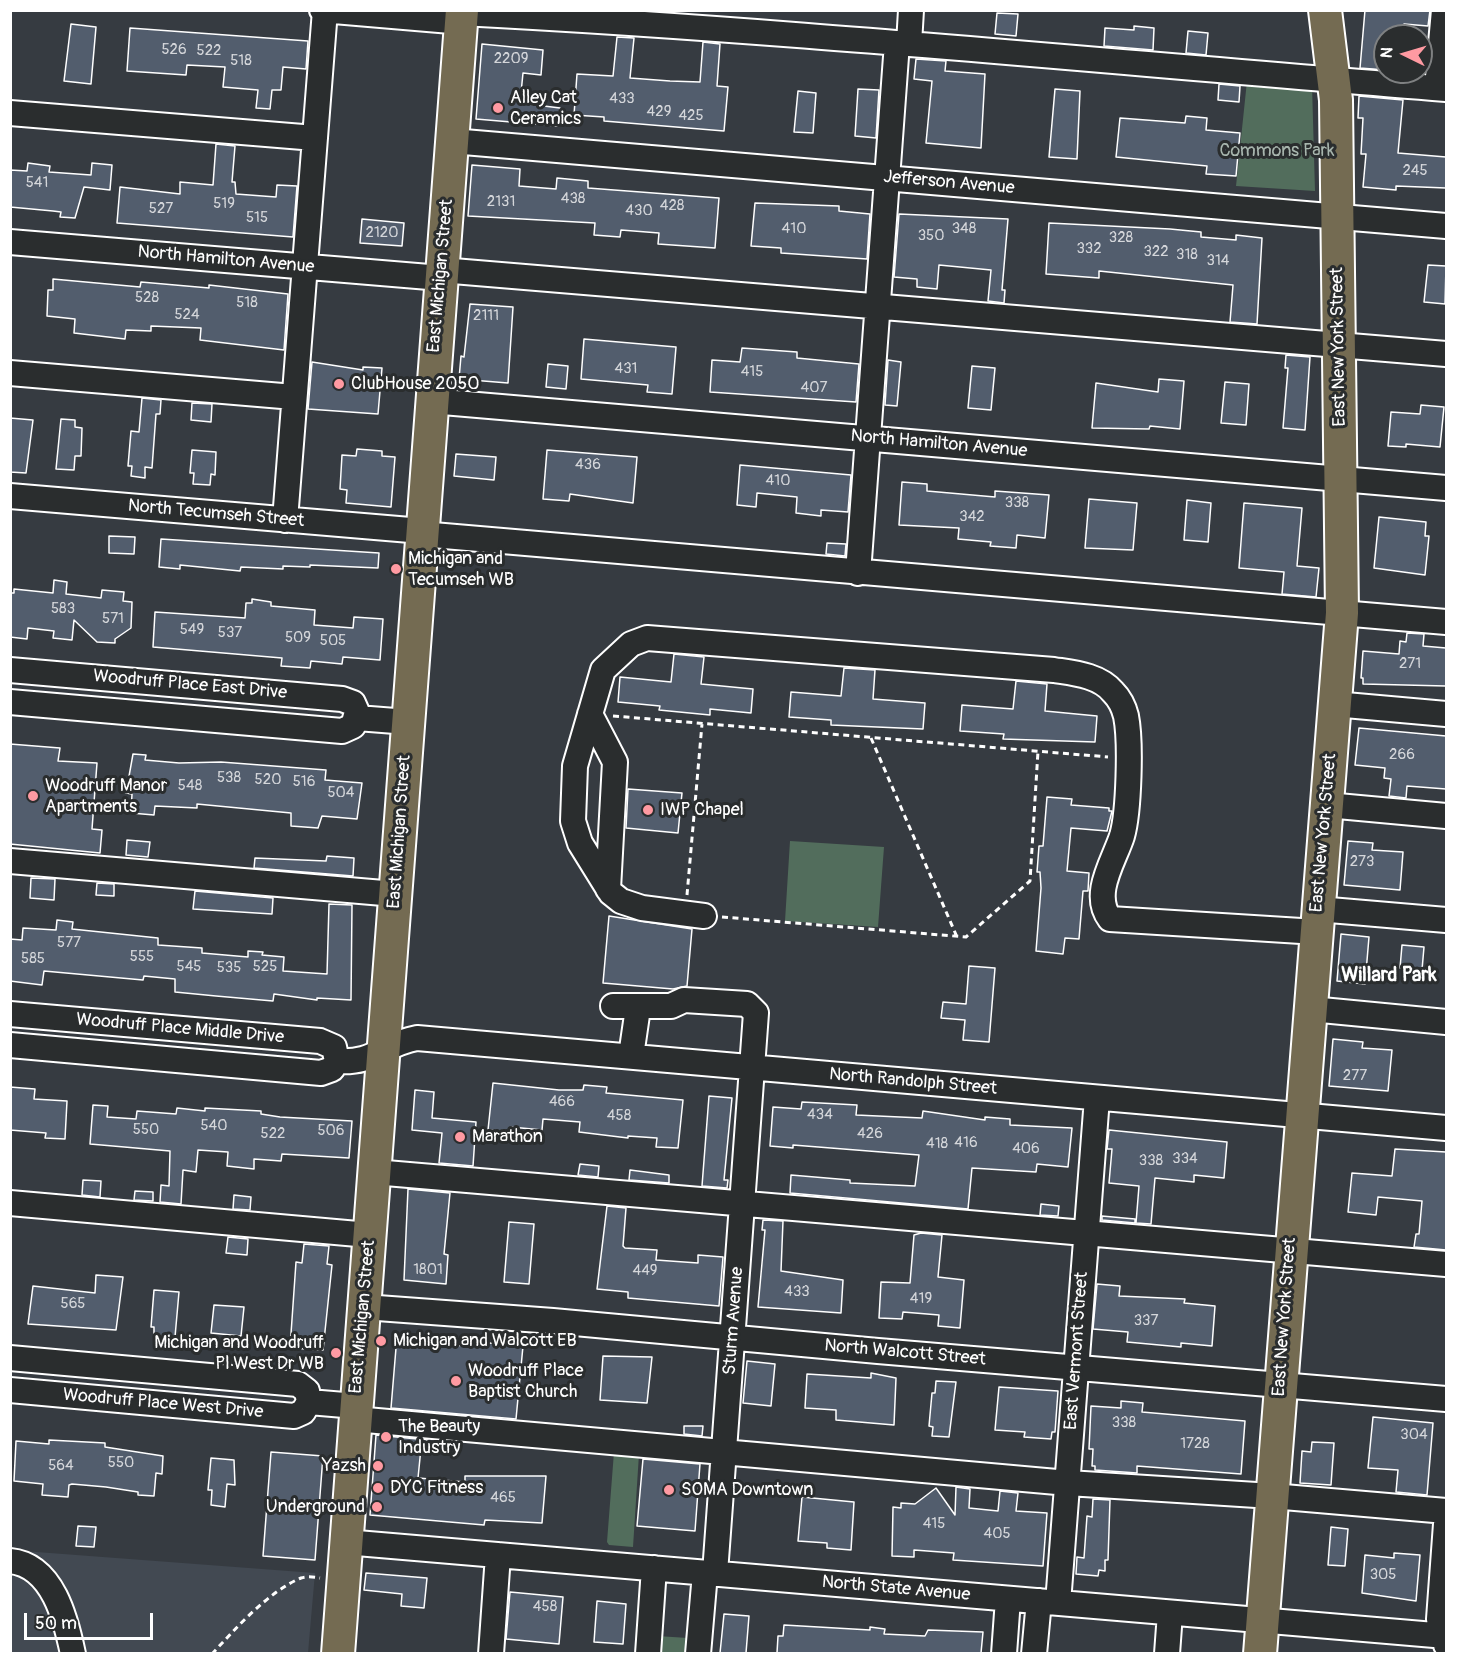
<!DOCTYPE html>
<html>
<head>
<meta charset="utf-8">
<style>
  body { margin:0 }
  #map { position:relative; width:1457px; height:1664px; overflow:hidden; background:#363b41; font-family:Pangolin,sans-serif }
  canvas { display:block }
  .frame { position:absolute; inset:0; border:12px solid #fff; pointer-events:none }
  .north { position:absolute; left:1373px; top:24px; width:60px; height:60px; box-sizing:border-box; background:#2a2d2e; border:2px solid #7f8182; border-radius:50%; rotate:275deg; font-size:16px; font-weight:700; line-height:24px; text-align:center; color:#fff }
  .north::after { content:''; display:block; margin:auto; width:21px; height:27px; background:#ff9aa2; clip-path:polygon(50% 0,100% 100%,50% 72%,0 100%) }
  .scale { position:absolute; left:24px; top:1613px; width:129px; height:27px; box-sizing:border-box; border:3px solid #fff; border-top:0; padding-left:8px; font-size:18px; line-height:21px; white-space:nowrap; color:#fff; -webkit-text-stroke:4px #2a2d2e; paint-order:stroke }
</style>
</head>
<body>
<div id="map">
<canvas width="1457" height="1664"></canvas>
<div class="frame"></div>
<div class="north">N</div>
<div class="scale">50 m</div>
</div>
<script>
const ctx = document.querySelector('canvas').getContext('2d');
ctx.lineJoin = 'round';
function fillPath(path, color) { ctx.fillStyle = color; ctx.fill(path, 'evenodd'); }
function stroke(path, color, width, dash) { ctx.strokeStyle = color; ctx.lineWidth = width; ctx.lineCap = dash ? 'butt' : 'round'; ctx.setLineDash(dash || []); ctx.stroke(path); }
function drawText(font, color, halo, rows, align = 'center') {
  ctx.font = font + ' Pangolin,sans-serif'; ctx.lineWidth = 6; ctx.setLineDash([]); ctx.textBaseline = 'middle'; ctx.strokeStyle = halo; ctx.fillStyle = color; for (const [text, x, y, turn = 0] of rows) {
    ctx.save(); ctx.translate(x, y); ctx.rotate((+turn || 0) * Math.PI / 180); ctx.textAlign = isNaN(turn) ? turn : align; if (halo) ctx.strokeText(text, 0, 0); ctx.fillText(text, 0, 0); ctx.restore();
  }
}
const built = new Path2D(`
  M10 1550 315 1573 308 1653H11Z`);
const green = new Path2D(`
  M1247 81 1312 85 1315 191 1236 186Z
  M790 841 884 847 878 927 785 921Z
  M614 1452 639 1454 633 1547 609 1545 607 1542Z
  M657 1636 688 1638 687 1653 656 1654Z`);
const building = new Path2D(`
  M1365 10H1430L1428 26 1404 24 1403 36H1385V70L1360 68Z
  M997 13 1018 14 1016 36 995 34Z
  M71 24 96 27 91 84 64 81Z
  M1134 26 1154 28 1153 50 1104 46 1105 28 1134 30Z
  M130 28 308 41 306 69 283 67 281 90H272L270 109 256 108 258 90 223 87 225 67 187 65 186 75 127 71Z
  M1188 31 1208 33 1206 55 1186 53Z
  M617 37 634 38 630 78 670 81 700 82 703 42 720 44 717 86 728 87 724 131 604 121V117L574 115 577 74 613 76Z
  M482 44 543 50 541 75 523 73 520 103 560 108 558 126 476 119Z
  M916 59 946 61 945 71 985 74 981 148 926 143 932 81 914 79Z
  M1219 84 1240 86 1239 102 1218 100Z
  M858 89 879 90 876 138 855 136Z
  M1055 89 1080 91 1077 159 1049 157Z
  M798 91 816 93 813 133 794 132Z
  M1359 96 1403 100 1398 153 1446 157V188L1396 186V190L1363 187 1366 154H1361L1363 118H1358Z
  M1186 116 1207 118 1206 130 1240 133 1236 176 1206 174 1207 166 1116 157 1120 118 1185 123Z
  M216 144 235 146 232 182H235L236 194 276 197 277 185 297 186 293 237 117 223 120 187 180 194V182L213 185Z
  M28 163 50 166 49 172 91 175 92 163 112 165 110 190 84 187 75 218 60 217 61 212 53 211 10 207V170L27 171Z
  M472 165 520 169 519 186 556 189 557 178 588 181V188L719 198 715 248 658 244 659 233 621 230 620 237 594 235 595 223 468 216Z
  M755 203 839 206V211L870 214 867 259 781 253V248L751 246Z
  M899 214 1008 219 1002 290H1005L1004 303 988 301 991 270 939 265 937 289 917 287V279L894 277Z
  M362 219 404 223 402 246 360 243Z
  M1049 223 1170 229 1201 232V237L1236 240V235L1262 238 1257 324 1230 322 1233 285 1099 271V278L1046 274Z
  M1428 265 1446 266 1445 304 1424 302Z
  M53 279 140 287 141 282 209 288V285L288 294 284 350 200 340 201 328 151 326V331L126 330 125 339 74 333 75 319 47 316 48 290H53Z
  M470 304 513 307 508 383 459 379 461 356 464 357Z
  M584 339 676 347 672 394 647 392 648 385 581 379Z
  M742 348 797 352V358L859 364 856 402 710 392 712 360 740 362Z
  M1286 355 1310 357 1305 430 1283 428 1288 368H1285Z
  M888 360 901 362 897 406 885 405Z
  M312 362 363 370V367L382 368 378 414 308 409Z
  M548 364 568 366 566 389 546 387Z
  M972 366 995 368 991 410 968 408Z
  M1159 379 1184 381 1180 429 1150 426 1149 429 1092 428 1096 383 1158 392Z
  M1225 382 1249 384 1246 425 1221 423Z
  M142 398 161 400 160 414H156L152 468 145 467V478L131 476 132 466H128L131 431 139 432Z
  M192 403 212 404 211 422 191 420Z
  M1421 405 1444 407 1440 447 1406 444V447L1388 446 1391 412 1420 414Z
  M10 418 33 420 26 473 10 472Z
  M61 419 75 420V427L82 428 81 456H75L74 470 56 469Z
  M357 449 382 451V456L395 457 391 507 346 503 347 490 340 489 342 455 356 456Z
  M192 450 216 452 215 475 211 474 210 485 193 484 194 473H190Z
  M547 450 637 457 633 503 570 494 569 501 543 499Z
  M456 454 496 457 494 480 454 476Z
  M740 465 851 475 848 512 821 510V516L796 513 797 497 757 493 756 507 737 505Z
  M902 482 927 484V491L995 497V491L1049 495 1045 538 1017 535 1016 548 990 546 991 542 958 539 959 528 899 525Z
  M1089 499 1137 503 1133 550 1085 548Z
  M1187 500 1211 503 1208 542 1184 540Z
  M1244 503 1302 508 1297 566 1319 568 1316 597 1282 594 1284 572 1239 568Z
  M1379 517 1426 522 1425 536H1429L1425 575 1374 568Z
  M109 536 135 537 134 554 109 553Z
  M161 539 379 553 378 568 310 565V567L283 566V569L241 567 240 571 180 565V569L159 567Z
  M827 543 846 544 845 556 826 554Z
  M54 580 67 582 66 594 101 598 102 590 124 592 123 601 132 602 131 628 115 639V643L97 642 74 620 72 640 53 638 54 631 28 628 27 639 10 637V593H14V589L53 593Z
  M252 599 271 602V606L315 610 314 625 353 628 354 617 383 619 380 660 343 657 342 664 311 661 310 668 281 666 282 658 153 647 155 612 245 618 246 603H252Z
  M1407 633 1424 634 1423 646 1446 648V686L1363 684V678H1361L1363 651 1399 654 1400 641 1406 642Z
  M674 654 704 657 701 684 753 689 751 713 710 709V715L659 710 660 706 618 702 620 677 671 682Z
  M844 668 875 670 873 699 925 703 923 729 831 725V720L789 717 791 692 841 696Z
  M1016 681 1047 684 1045 711 1097 716 1095 742 1003 739 1004 734 960 731 962 705 1013 709Z
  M1359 728 1446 736V789L1407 786 1406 798 1389 796 1391 779 1384 778 1385 768 1355 765Z
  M10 744 60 748 58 761 97 763 92 829 102 830 100 853 10 844Z
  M133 754 146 755 145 760 179 763 221 762 326 770 325 780 362 783 357 819 322 816 318 828 291 826V813L197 804V808L155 806 154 815 131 813 132 794 126 793Z
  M628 789 682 793 678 833 626 828Z
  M1047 797 1072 799 1071 805 1109 808V811H1112L1107 831 1071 828 1067 871 1089 873 1088 891H1083L1079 939 1065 938 1063 954 1036 951 1041 888 1040 872H1037L1039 846H1043Z
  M127 840 150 842 148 857 126 855Z
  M1348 841 1373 843 1372 850 1403 852 1400 890 1344 885Z
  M327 856 354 858 353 876 254 868 255 858 326 861Z
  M31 878 55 879 54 900 30 898Z
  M97 883 114 884V896L96 895Z
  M195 891 273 898 272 914 193 909Z
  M329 904 352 905 351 1000 317 998V1000L274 994 273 1001 216 996 175 992V979L144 976 143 980 44 971 42 985 10 981V939L22 940 23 928 56 930 57 920 73 922 72 929 158 938V945L202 948V953L248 957V951L263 952 262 955 284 957 283 971 327 974Z
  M609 916 692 929 687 986 673 989 603 983Z
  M1341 934 1369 937 1365 984 1337 981Z
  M1402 945 1424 947 1422 970 1400 968Z
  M969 966 995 968 989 1042 963 1040 965 1020 941 1018 943 1002 966 1004Z
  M1333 1039 1363 1042 1362 1048 1392 1050 1388 1091 1329 1086Z
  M493 1083 559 1090H583L584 1085 607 1087 606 1093 683 1100 678 1148 656 1147 657 1138 628 1136V1138L579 1132 580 1122 543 1119 542 1130 511 1127V1132L488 1130Z
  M10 1087 35 1089 34 1099 67 1101 65 1139 45 1138 46 1133 10 1130Z
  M415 1090 434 1092 432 1118 476 1122 473 1166 439 1163 442 1133 412 1130Z
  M709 1096 732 1098 724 1180H728L727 1188 702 1186Z
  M802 1102 857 1105 856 1115 922 1118 923 1111 985 1120V1117L1010 1119V1125L1072 1128 1068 1167 1037 1164 1036 1172 972 1168 968 1209 790 1193 791 1175 850 1180V1183L915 1186 919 1155 793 1145V1148L770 1146 773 1107 801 1109Z
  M93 1105 108 1106 107 1117 136 1119 137 1111 176 1114 177 1108 205 1111V1108L261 1111V1114L280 1117 352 1121 349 1158 282 1154 281 1161 254 1159V1169L227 1166 228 1152 198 1150 196 1172 183 1170 181 1204 160 1202 161 1185 169 1186 170 1151 90 1144Z
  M1109 1130 1227 1142 1224 1178 1194 1175V1182L1155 1178 1151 1224 1136 1223 1139 1186 1109 1183 1112 1149H1107Z
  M1395 1149 1446 1152V1250L1414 1247 1416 1234H1419L1422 1201 1378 1197 1376 1215 1348 1212 1352 1173 1392 1176Z
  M580 1164 599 1166 598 1177 578 1175Z
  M630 1170 669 1175V1183L629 1180Z
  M83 1180 101 1181 100 1197 82 1195Z
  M408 1189 450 1193 444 1254 448 1255 446 1284 404 1280Z
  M135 1191 153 1192V1201L134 1200Z
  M234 1195 251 1197 250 1210 233 1209Z
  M1041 1204 1059 1206 1058 1216 1040 1215Z
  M607 1206 626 1208 623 1246 625 1248 657 1250 656 1260 698 1263V1255L723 1257 719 1306 628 1298V1292L597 1289Z
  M1102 1216 1135 1219V1223L1102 1220Z
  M763 1220 783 1221 781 1271 843 1280 841 1313 758 1307 765 1230H762Z
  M509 1222 534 1224 529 1284 504 1282Z
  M921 1233 942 1235 938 1277 964 1280 960 1328 938 1326 939 1315 903 1312 902 1319 879 1318 881 1282 910 1283 914 1235Z
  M228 1237 248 1239 247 1255 226 1253Z
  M304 1244 329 1246 327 1264 332 1265 323 1350 290 1348 296 1262 302 1263Z
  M96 1275 123 1277 116 1330 28 1324 33 1286 95 1293Z
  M1097 1284 1120 1286 1119 1296 1185 1299 1184 1303 1215 1306 1212 1346 1181 1343V1347L1127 1342 1128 1332 1093 1329Z
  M154 1290 179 1292 175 1337 154 1335V1327H151Z
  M214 1305 244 1307 241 1336 211 1333Z
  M397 1336 427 1338V1343L466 1346V1341L523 1346 516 1419 391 1408Z
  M603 1356 652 1357 647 1403 600 1400Z
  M747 1361 775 1364 771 1406 743 1403Z
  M871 1373 896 1378 894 1425 836 1420V1410L805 1408 807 1374 871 1378Z
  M936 1381 956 1382 949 1437 932 1436 933 1427 929 1426 932 1393H935Z
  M999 1387 1058 1391 1055 1432H1052L1051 1439 1024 1437 1025 1432 995 1430Z
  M1121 1401 1143 1403 1142 1412 1245 1421 1241 1474 1137 1466V1473L1095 1470V1466H1092L1093 1449H1089L1091 1406 1121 1408Z
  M1373 1417 1433 1423 1427 1495 1396 1492 1398 1470 1368 1468Z
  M684 1426H703L702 1436 684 1434Z
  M376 1435 428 1440 427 1448H421L418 1478 465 1482V1476H546L542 1523 485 1520 484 1525 370 1515Z
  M49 1440 105 1443V1447L163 1456 162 1474 156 1473 154 1496 138 1495V1492L106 1487 72 1484 69 1485 68 1497 42 1495 43 1484 14 1481 16 1441 49 1444Z
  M1312 1442 1334 1443 1331 1485 1300 1483 1302 1451 1311 1452Z
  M271 1452 323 1456 315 1560 263 1556Z
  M211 1458 234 1460 235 1485 227 1484 225 1507 211 1505 212 1490H208Z
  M643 1459 700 1464 695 1531 637 1526Z
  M956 1487 970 1489 969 1508 998 1511 1000 1491 1018 1493 1016 1511 1047 1513 1043 1566 953 1560 954 1553 914 1550V1557L892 1556 893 1507 901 1508V1503L915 1504 936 1488 955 1515Z
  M802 1497 854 1502 851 1550 827 1548V1543L798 1541Z
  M1093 1499 1110 1500 1108 1560H1105V1571L1099 1570 1098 1576 1076 1574 1077 1557 1084 1558 1087 1516 1092 1517Z
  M78 1526 96 1527 94 1547 76 1546Z
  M1331 1527 1348 1529 1345 1566 1328 1565Z
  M1394 1553 1420 1555 1416 1601 1362 1593 1365 1555 1394 1558Z
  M366 1573 427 1578 424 1608 401 1606 402 1594 364 1590Z
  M510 1592 563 1597 559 1644 506 1639Z
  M597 1601 626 1604 623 1644 594 1642Z
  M724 1614 749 1616 746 1653H720Z
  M784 1625 870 1630V1627L885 1629 884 1634 925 1636 928 1630 983 1632 981 1653H777L778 1636H783Z`);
const path = new Path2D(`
  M613 716 1108 757
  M871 738 957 937
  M687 895 702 724
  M722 917 966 937 1030 881 1038 751
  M212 1654C235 1629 269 1591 301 1578 307 1576 314 1577 320 1578`);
const minor = new Path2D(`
  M322 10 451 21 461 13C790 30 1118 63 1446 89
  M909 44 911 10
  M1437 88 1444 10
  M10 113 315 138
  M452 141 1446 226
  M10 242 441 278
  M441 270 1446 354
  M10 373 294 397
  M431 401 1446 488
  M10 496 422 531
  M285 520 325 10
  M421 534 1446 622
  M858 573 897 43
  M10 670 342 699 353 703 357 712 353 726 342 731 10 702
  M1334 704 1446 714
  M590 714 615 762 608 889
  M357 718 408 722
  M1327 805 1446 816
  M10 861 395 894
  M1318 909 1446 920
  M704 916 642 908 621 901 611 893 580 843 573 821 575 766 603 670 631 644 647 638 1054 670C1073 673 1099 675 1113 692 1119 698 1124 708 1126 716 1131 741 1129 812 1122 836 1114 861 1091 894 1110 919L1317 932
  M613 1006H671L684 1000 747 1004 756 1013 715 1573
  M1311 1009 1446 1022
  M10 1014 320 1041 334 1047 337 1061 332 1069 321 1073 10 1045
  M631 1056 638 1008
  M337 1061C374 1064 383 1044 417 1038L1446 1128
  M374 1172 1446 1264
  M10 1203 369 1235
  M364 1307 553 1321 878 1351 1446 1399
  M10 1358 298 1384 307 1391 309 1402 303 1412 294 1416 10 1390
  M309 1402 356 1406
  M355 1419 1068 1483 1272 1496 1446 1511
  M1446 1524 1439 1619 1446 1645
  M345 1542 1446 1636
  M10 1561C53 1565 66 1620 73 1654
  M1058 1603 1097 1098
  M491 1654 498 1555
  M648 1654 654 1568
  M698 1654 705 1573
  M1004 1654 1008 1599
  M1034 1654 1039 1601
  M1167 1654 1170 1613`);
const major = new Path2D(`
  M338 1654 462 10
  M1260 1654 1342 613 1336 100 1325 10`);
const markers = [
  [498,108,6,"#ff9aa2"],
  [339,384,6,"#ff9aa2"],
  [396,569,6,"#ff9aa2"],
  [33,796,6,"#ff9aa2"],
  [648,810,6,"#ff9aa2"],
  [460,1137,6,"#ff9aa2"],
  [381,1341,6,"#ff9aa2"],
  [336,1353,6,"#ff9aa2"],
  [456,1381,6,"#ff9aa2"],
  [386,1437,6,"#ff9aa2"],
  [378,1466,6,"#ff9aa2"],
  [378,1488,6,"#ff9aa2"],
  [669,1490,6,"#ff9aa2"],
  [377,1507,6,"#ff9aa2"]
];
const numberNames = [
  ["526",174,50],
  ["522",209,51],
  ["2209",511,59],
  ["518",241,61],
  ["433",622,99],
  ["429",659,112],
  ["425",691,116],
  ["245",1415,171],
  ["541",37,183],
  ["438",573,199],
  ["2131",501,202],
  ["519",224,204],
  ["428",672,206],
  ["527",161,209],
  ["430",639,211],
  ["515",257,218],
  ["410",794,229],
  ["348",964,229],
  ["2120",382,233],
  ["350",931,236],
  ["328",1121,238],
  ["332",1089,249],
  ["322",1156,252],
  ["318",1187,255],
  ["314",1218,261],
  ["528",147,298],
  ["518",247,303],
  ["524",187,315],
  ["2111",486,316],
  ["431",626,369],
  ["415",752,372],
  ["407",814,388],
  ["436",588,465],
  ["410",778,481],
  ["338",1017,503],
  ["342",972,517],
  ["583",63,609],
  ["571",113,619],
  ["549",192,630],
  ["537",230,633],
  ["509",298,638],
  ["505",333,641],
  ["271",1410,664],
  ["266",1402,755],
  ["538",229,778],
  ["520",268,780],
  ["516",304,782],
  ["548",190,786],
  ["504",341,793],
  ["273",1362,862],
  ["577",69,943],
  ["555",142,957],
  ["585",33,959],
  ["545",189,967],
  ["525",265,967],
  ["535",229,968],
  ["277",1355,1076],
  ["466",562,1102],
  ["434",820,1115],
  ["458",619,1116],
  ["540",214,1126],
  ["550",146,1130],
  ["506",331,1131],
  ["522",273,1134],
  ["426",870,1134],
  ["416",966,1143],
  ["418",937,1144],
  ["406",1026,1149],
  ["334",1185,1159],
  ["338",1151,1161],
  ["1801",428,1270],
  ["449",645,1271],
  ["433",797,1292],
  ["419",921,1299],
  ["565",73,1304],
  ["337",1146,1321],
  ["338",1124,1423],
  ["304",1414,1435],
  ["1728",1195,1444],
  ["550",121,1463],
  ["564",61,1466],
  ["465",503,1498],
  ["415",934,1524],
  ["405",997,1534],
  ["305",1383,1575],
  ["458",545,1607]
];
const poiNames = [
  ["Alley Cat",510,98],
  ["Ceramics",510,119],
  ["ClubHouse 2050",351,384],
  ["Michigan and",408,559],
  ["Tecumseh WB",408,580],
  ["Woodruff Manor",45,786],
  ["Apartments",45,807],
  ["IWP Chapel",660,810],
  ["Marathon",472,1137],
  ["Michigan and Walcott EB",393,1341],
  ["Michigan and Woodruff",324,1343,"right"],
  ["Pl West Dr WB",324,1364,"right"],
  ["Woodruff Place",468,1371],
  ["Baptist Church",468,1392],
  ["The Beauty",398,1427],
  ["Industry",398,1448],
  ["Yazsh",366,1466,"right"],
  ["DYC Fitness",390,1488],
  ["SOMA Downtown",681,1490],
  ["Underground",365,1507,"right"]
];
const parkNames = [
  ["Commons Park",1277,151]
];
const streetNames = [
  ["Jefferson Avenue",949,183,5],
  ["North Hamilton Avenue",226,260,5],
  ["East Michigan Street",441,276,-85],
  ["East New York Street",1339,347,-91],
  ["North Hamilton Avenue",939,444,5],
  ["North Tecumseh Street",216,514,5],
  ["Woodruff Place East Drive",190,685,5],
  ["East Michigan Street",400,832,-86],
  ["East New York Street",1324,833,-85],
  ["Woodruff Place Middle Drive",180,1029,5],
  ["North Randolph Street",913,1082,5],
  ["East Michigan Street",363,1317,-85],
  ["East New York Street",1285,1317,-86],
  ["Sturm Avenue",734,1321,-86],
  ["East Vermont Street",1077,1351,-86],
  ["North Walcott Street",905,1353,5],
  ["Woodruff Place West Drive",163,1404,5],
  ["North State Avenue",896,1589,5]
];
const neighbourhoodNames = [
  ["Willard Park",1389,976]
];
fillPath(built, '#424952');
fillPath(green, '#526d5c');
fillPath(building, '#525d6d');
stroke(building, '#fff', 1.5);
stroke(minor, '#fff', 28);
stroke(major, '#fff', 36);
stroke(path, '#fff', 3, [6, 4.5]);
stroke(minor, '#2a2d2e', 24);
stroke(major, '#746b52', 32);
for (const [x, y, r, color] of markers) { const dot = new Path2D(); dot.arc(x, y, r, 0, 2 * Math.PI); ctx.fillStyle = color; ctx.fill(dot); stroke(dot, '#2a2d2e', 2); }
drawText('15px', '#d4d6da', null, numberNames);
drawText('18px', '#fff', '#2a2d2e', poiNames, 'left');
drawText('18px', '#a8b6ae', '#2a2d2e', parkNames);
drawText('18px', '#fff', '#2a2d2e', streetNames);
drawText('bold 20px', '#fff', '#2a2d2e', neighbourhoodNames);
</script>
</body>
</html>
